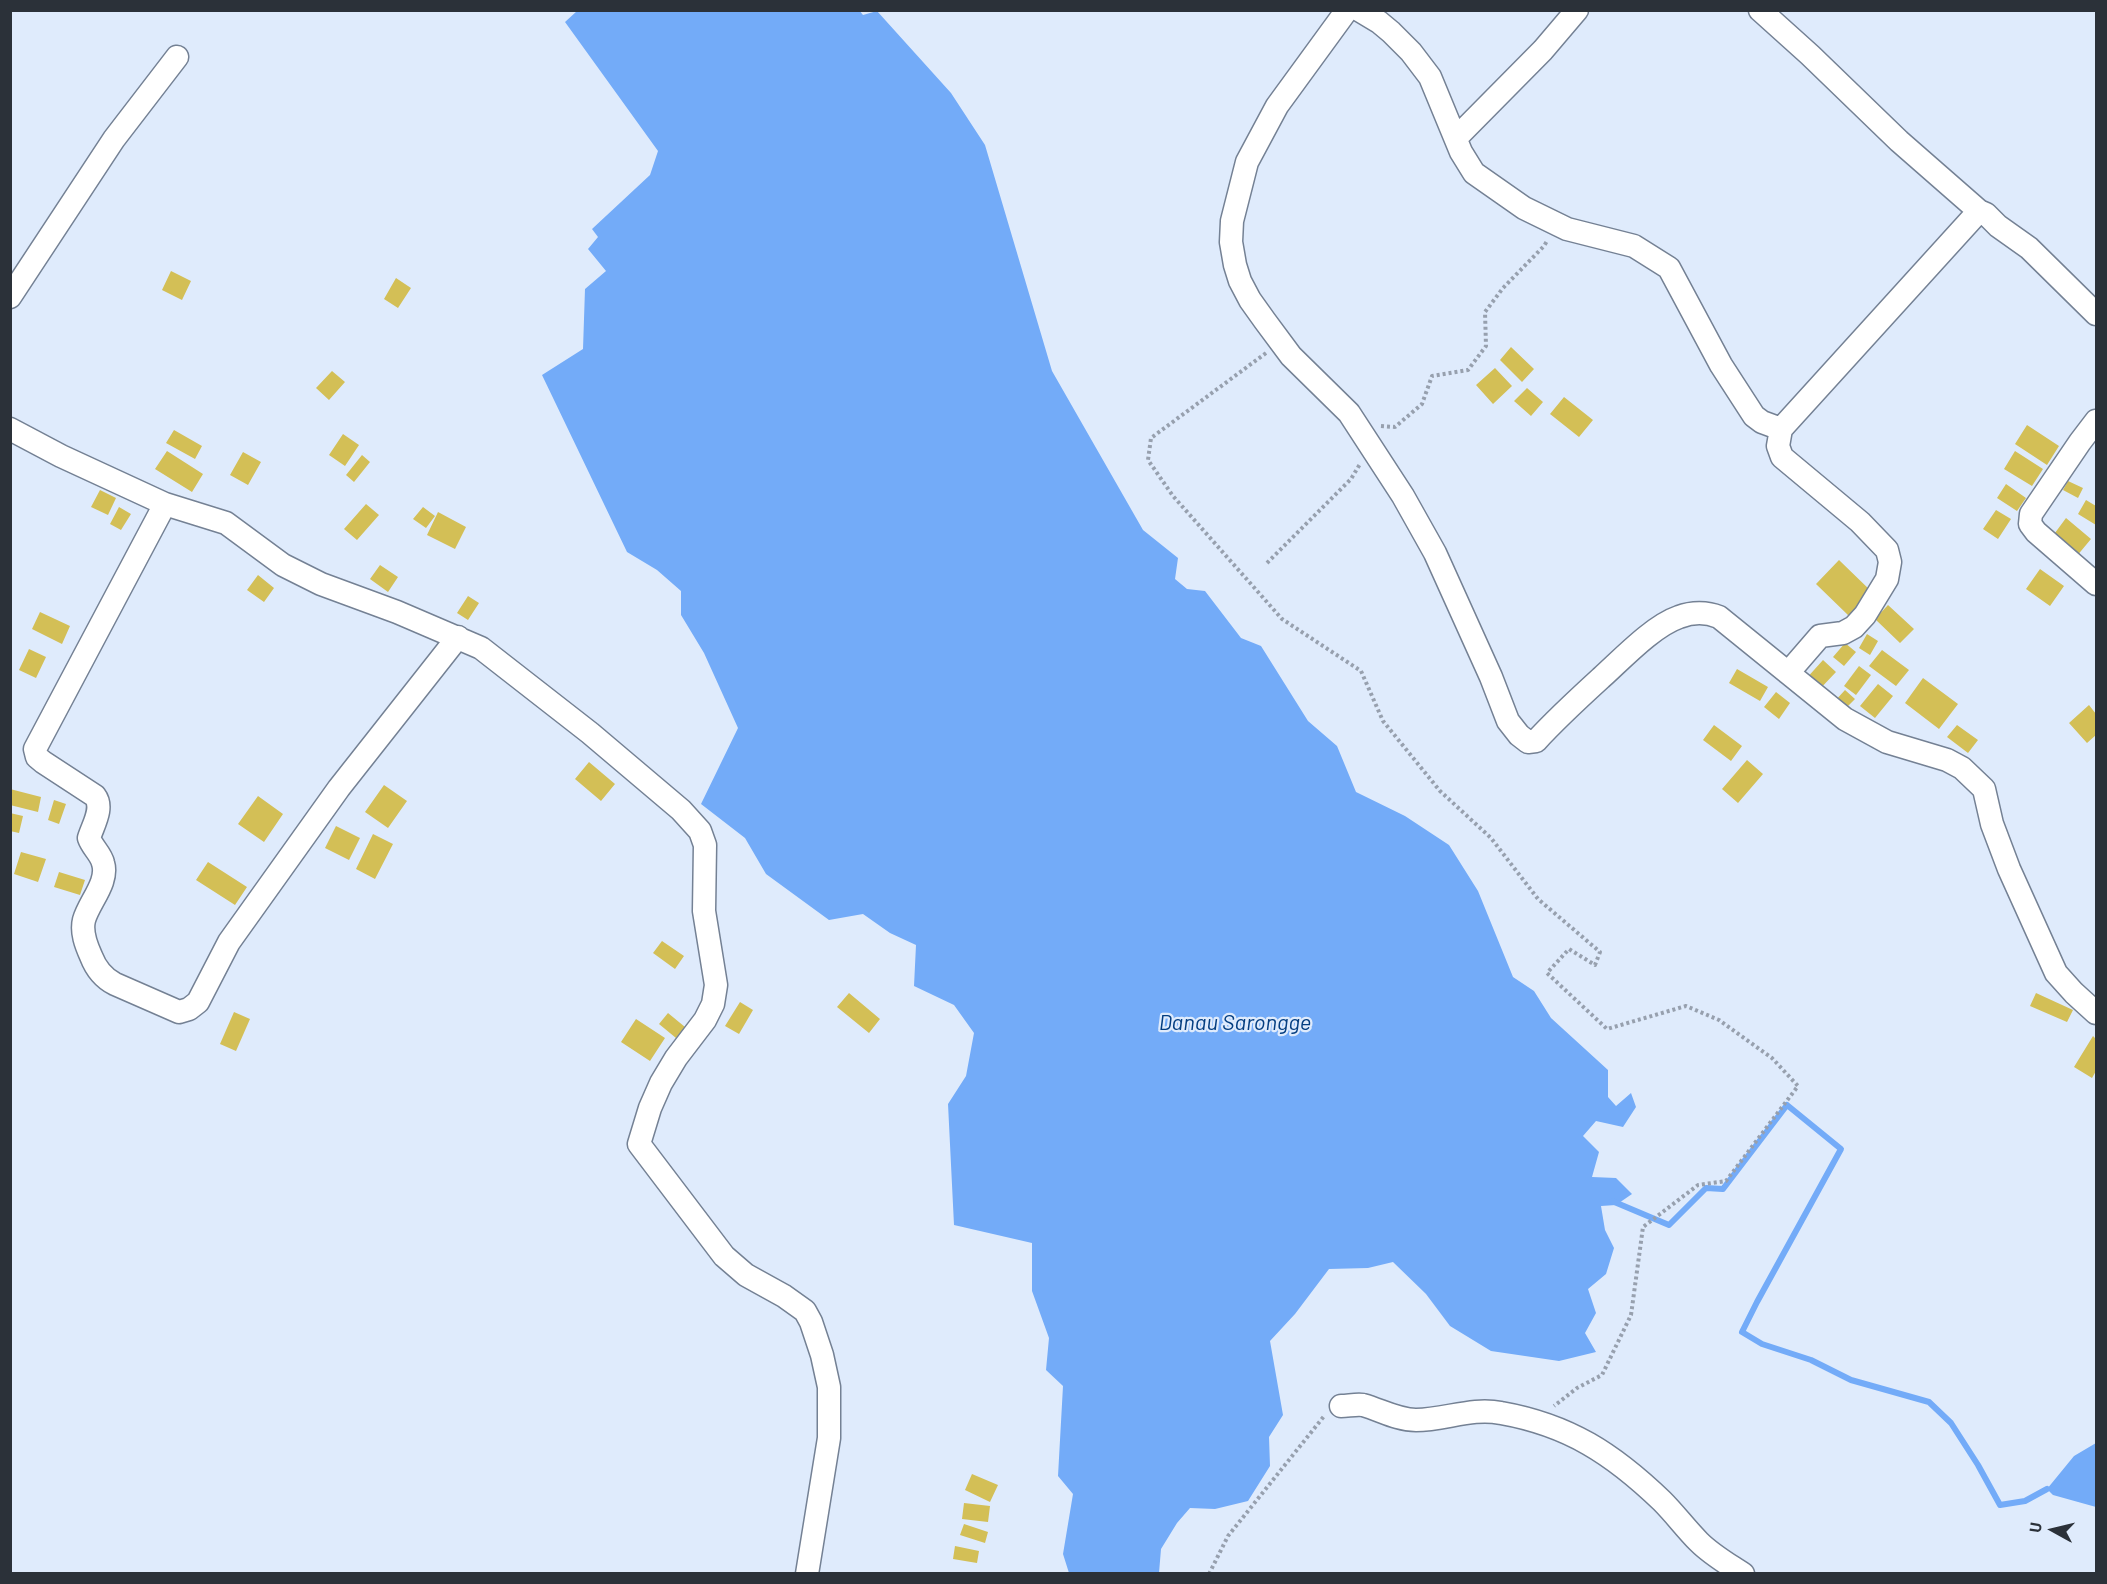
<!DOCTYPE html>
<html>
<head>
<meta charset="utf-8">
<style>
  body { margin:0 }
  #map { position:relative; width:2107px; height:1584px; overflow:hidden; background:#dfebfc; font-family:Barlow,sans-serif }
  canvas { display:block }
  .frame { position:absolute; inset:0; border:12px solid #2b3139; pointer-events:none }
  .north { position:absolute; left:2023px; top:1500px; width:60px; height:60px; -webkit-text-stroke:4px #dfebfc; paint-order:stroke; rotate:278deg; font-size:16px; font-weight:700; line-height:24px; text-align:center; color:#2b3139 }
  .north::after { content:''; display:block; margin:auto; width:21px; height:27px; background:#2b3139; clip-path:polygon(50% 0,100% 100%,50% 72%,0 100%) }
</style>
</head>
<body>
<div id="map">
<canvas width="2107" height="1584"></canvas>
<div class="frame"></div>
<div class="north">U</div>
</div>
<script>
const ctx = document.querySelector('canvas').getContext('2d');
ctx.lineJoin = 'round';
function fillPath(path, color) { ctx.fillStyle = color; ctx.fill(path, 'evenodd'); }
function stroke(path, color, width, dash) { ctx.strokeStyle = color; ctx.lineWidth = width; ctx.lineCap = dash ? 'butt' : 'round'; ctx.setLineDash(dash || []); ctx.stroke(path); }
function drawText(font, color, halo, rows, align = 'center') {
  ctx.font = font + ' Barlow,sans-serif'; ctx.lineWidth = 4.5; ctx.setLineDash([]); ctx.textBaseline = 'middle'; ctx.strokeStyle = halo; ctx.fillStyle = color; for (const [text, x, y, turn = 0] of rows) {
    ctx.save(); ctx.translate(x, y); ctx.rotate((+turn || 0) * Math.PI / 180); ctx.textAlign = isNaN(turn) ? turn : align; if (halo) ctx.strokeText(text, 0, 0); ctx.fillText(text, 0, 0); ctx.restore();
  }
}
const water = new Path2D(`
  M577 11 859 10 863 15 877 11 951 93 985 145 1052 371 1143 530 1178 558 1175 579 1187 589 1205 591 1241 638 1261 646 1308 721 1337 746 1356 792 1405 816 1449 845 1478 891 1513 977 1534 991 1551 1018 1608 1070V1097L1616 1106 1631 1093 1636 1107 1623 1127 1596 1121 1583 1136 1599 1152 1592 1177 1616 1178 1632 1194 1616 1205 1601 1206 1605 1230 1614 1248 1606 1274 1588 1289 1596 1313 1585 1333 1596 1352 1559 1361 1491 1351 1450 1326 1426 1294 1393 1262 1368 1268 1329 1269 1295 1314 1270 1341 1283 1415 1269 1437 1270 1466 1248 1501 1215 1509 1190 1508 1177 1523 1161 1549 1159 1573H1069L1063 1554 1073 1494 1058 1476 1063 1386 1046 1370 1049 1338 1032 1291V1243L954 1225 948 1104 966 1076 974 1033 954 1005 914 986 916 945 890 933 863 914 829 920 766 874 745 838 701 804 738 728 704 653 681 615V591L657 570 627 552 542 375 583 349 585 289 606 271 588 249 598 237 592 229 650 175 658 151 565 22Z
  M2096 1443V1507L2053 1495 2047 1489 2074 1456Z`);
const stream = new Path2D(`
  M1612 1201 1669 1225 1706 1188 1723 1189 1787 1105 1841 1149 1757 1302 1742 1332 1762 1344 1811 1360 1851 1380 1929 1402 1951 1423 1978 1465 2000 1505 2025 1501 2047 1489`);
const building = new Path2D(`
  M171 271 191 281 182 300 162 290Z
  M396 278 411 288 398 308 384 299Z
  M1511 347 1534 369 1522 382 1500 360Z
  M1495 368 1512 386 1493 404 1476 385Z
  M332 371 345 382 329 400 316 388Z
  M1527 388 1543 402 1531 416 1514 401Z
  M1564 397 1593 420 1579 437 1550 414Z
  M2027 425 2059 446 2047 465 2015 444Z
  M174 430 202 446 195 459 166 443Z
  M343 434 359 445 345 466 329 455Z
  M167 451 203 474 192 492 155 469Z
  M2015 451 2043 469 2032 486 2004 469Z
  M243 452 261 462 248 485 230 475Z
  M362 455 370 462 354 482 346 475Z
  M2068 481 2083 488 2078 498 2063 490Z
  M2006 484 2026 498 2017 511 1997 498Z
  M100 490 116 498 108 515 91 507Z
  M2086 500 2096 506V525L2078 514Z
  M366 504 379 515 357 540 344 529Z
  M119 507 131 514 121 530 110 524Z
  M423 507 435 516 426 528 413 519Z
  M1996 510 2011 519 1998 539 1983 529Z
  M438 512 466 527 455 549 427 535Z
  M2066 518 2091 539 2076 557 2052 537Z
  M1839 560 1873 593 1850 617 1816 584Z
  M380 565 398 577 388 592 370 579Z
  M2040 569 2064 586 2050 606 2026 589Z
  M258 575 274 588 264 602 247 590Z
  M468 596 479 603 468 620 457 613Z
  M1888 605 1914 629 1900 643 1875 619Z
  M40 612 70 626 62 644 32 629Z
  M1867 634 1878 641 1870 655 1859 648Z
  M1845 643 1856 652 1844 666 1833 657Z
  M29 649 46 657 36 678 19 670Z
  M1882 650 1909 670 1896 686 1869 666Z
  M1823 660 1836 672 1818 691 1805 680Z
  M1859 666 1871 675 1856 695 1844 686Z
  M1737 669 1768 687 1760 701 1729 683Z
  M1923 678 1958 704 1939 729 1905 703Z
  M1878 684 1893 696 1875 718 1860 706Z
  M1845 690 1855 699 1843 711 1834 702Z
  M1776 692 1790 703 1779 719 1764 707Z
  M2089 705 2096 714V735L2087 743 2069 723Z
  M1714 725 1742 746 1731 761 1703 740Z
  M1957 725 1978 740 1968 753 1947 737Z
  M1747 760 1763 774 1738 803 1722 789Z
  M589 762 615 784 601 801 575 779Z
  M384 785 407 801 388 828 365 812Z
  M10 789 41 797 38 812 10 805Z
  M258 796 283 814 264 842 238 824Z
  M54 800 66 804 59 824 48 820Z
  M10 813 23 816 19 833 10 831Z
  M336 826 360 838 349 860 325 848Z
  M373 834 393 844 375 879 356 869Z
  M21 852 46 859 38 882 14 874Z
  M208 862 247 887 235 905 196 880Z
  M59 872 85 880 80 895 54 887Z
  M662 941 684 956 675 969 653 953Z
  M849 993 880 1019 869 1033 837 1007Z
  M2036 993 2073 1010 2067 1022 2030 1006Z
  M740 1002 753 1010 739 1034 725 1026Z
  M234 1012 250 1019 236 1051 220 1044Z
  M668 1013 685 1027 676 1038 659 1024Z
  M636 1019 665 1038 650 1061 621 1042Z
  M2093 1036 2096 1039V1071L2092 1078 2074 1067Z
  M972 1474 998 1485 990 1502 965 1490Z
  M964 1503 990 1506 988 1522 962 1519Z
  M964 1524 988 1532 985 1543 960 1535Z
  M955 1546 979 1551 977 1563 953 1559Z`);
const path = new Path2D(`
  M1266 353 1151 438 1148 460 1173 496 1282 619 1361 671 1383 721 1440 791 1491 838 1538 899 1600 952 1595 965 1569 949 1547 973 1607 1029 1686 1006 1719 1020 1772 1058 1798 1086 1726 1181 1698 1185 1643 1227 1631 1315 1602 1375 1577 1388 1554 1406
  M1381 426 1395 427 1422 404 1432 376 1468 370 1486 346 1485 312 1503 288 1544 246 1547 241
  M1267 563 1351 479 1360 464
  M1209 1574 1228 1536 1325 1415`);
const minor = new Path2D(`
  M1347 10 1277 106 1247 162 1232 221 1231 242 1235 265 1240 281 1250 300 1265 321 1291 356 1349 413 1403 496 1435 553 1491 677 1508 721 1519 735 1528 742 1536 741C1557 718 1579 698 1602 677 1623 658 1653 626 1679 617 1692 612 1707 612 1719 617L1845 719 1887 742 1947 760 1962 768 1984 789 1992 824 2009 869 2056 973 2074 993 2096 1013
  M1359 10 1379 22 1391 32 1411 52 1430 77 1461 152 1474 173 1524 208 1567 229 1634 246 1669 268 1721 365 1754 416 1762 422 1781 429 1979 211 1986 214 1998 226 2029 248 2096 314
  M1760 10 1810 55 1899 141 1979 211
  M1456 138 1543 50 1577 10
  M10 297 114 139 177 57
  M2096 421 2080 442 2031 514 2030 524 2036 532 2096 584
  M10 429 61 456 165 504 226 523 283 565 321 584 397 612 481 648 590 733 681 810 700 831 705 845 704 911 716 985 713 1004 705 1020 676 1058 661 1083 650 1108 639 1144 724 1256 746 1275 784 1296 805 1311 811 1322 822 1355 829 1387V1438L807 1574
  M1781 429 1778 446 1782 457 1860 522 1887 550 1890 562 1887 579 1865 615 1854 627 1843 633 1820 636 1788 673
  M165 504 35 749 37 757 43 762 95 796C104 808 93 825 89 838 92 847 101 854 103 863 109 882 89 902 84 920 81 932 86 945 91 956 96 969 103 978 115 984L179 1012 189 1009 198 1002 229 942 339 788 458 637
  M1341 1406C1348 1406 1356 1404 1363 1405 1381 1410 1397 1420 1416 1420 1445 1420 1472 1407 1501 1413 1569 1425 1613 1454 1662 1501 1675 1514 1686 1529 1699 1542 1712 1555 1728 1564 1743 1574`);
const waterNames = [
  ["Danau Sarongge",1235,1023]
];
fillPath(water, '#73abf8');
stroke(stream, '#73abf8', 6);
fillPath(building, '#d3bf56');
stroke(minor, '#748194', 25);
stroke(path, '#97a0ae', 4, [3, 3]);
stroke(minor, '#fff', 22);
drawText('italic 22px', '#043e81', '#dfebfc', waterNames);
</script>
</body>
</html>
